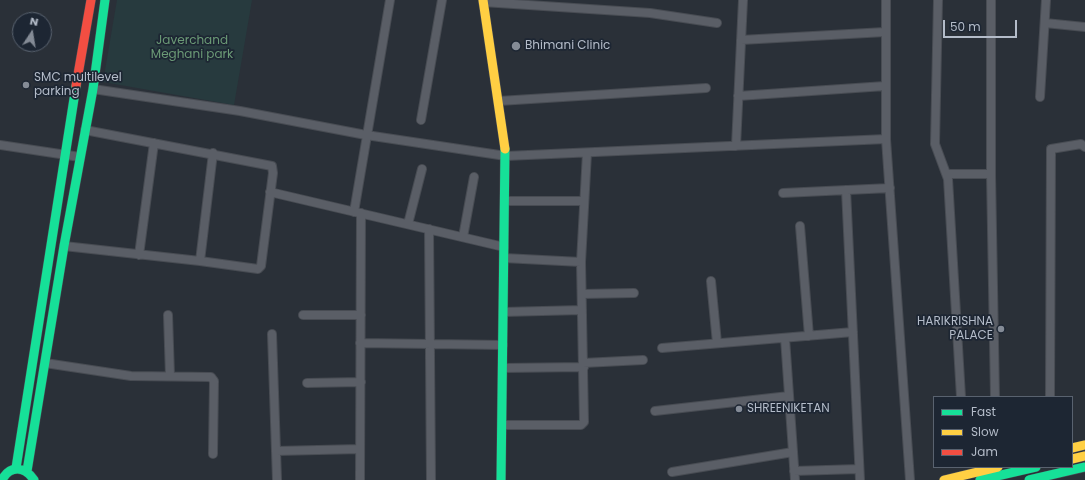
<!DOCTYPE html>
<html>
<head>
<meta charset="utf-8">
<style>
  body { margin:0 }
  #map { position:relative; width:1085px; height:480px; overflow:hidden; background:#2a3038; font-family:Poppins,sans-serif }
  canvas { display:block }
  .legend { position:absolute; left:933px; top:396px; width:140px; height:72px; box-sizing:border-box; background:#1d2633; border:1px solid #59626f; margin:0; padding:5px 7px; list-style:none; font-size:12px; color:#b4bcc9 }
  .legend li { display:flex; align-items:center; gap:8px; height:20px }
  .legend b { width:20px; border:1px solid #59626f }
  .north { position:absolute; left:12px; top:12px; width:40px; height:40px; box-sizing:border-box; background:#1d2633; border:1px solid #59626f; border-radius:50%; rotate:12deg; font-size:11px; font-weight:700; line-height:16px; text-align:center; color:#b4bcc9 }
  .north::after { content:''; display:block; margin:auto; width:14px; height:18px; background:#848b96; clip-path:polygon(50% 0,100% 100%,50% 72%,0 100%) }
  .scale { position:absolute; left:943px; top:20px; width:74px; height:18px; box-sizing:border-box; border:2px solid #b4bcc9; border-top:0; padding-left:5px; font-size:12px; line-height:14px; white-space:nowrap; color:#b4bcc9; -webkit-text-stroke:3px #1d2633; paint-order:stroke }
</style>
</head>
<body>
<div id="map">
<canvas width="1085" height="480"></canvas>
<ul class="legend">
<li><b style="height:5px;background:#16e098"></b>Fast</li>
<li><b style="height:5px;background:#ffcf43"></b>Slow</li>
<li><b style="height:5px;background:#f24e42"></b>Jam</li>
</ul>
<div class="north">N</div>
<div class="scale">50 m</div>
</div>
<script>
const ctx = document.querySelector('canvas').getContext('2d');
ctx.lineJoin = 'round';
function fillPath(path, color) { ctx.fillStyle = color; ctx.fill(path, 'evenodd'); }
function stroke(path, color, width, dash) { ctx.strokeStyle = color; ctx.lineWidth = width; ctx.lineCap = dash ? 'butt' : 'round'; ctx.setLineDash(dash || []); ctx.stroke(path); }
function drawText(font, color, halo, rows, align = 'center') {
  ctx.font = font + ' Poppins,sans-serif'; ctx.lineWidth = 3.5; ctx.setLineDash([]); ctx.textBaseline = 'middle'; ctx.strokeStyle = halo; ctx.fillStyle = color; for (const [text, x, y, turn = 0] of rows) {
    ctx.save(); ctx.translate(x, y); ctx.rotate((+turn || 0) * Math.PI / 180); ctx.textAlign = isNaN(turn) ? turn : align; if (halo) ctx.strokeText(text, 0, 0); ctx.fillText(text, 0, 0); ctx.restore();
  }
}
const green = new Path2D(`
  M117 0H252L234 105 103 82Z`);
const street = new Path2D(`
  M886 0V139L910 480
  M938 0 935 144 948 179 961 397
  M991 0V174L995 397
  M483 2 650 13 717 23
  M1045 23 1085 27
  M741 40 885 32
  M93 89 240 111 366 135 506 156 886 139
  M738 96 885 86
  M1040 97 1046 0
  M499 101 706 88
  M421 120 442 0
  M0 145 80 157
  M736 146 743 0
  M947 174H991
  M846 190 860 480
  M270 192 504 247
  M783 193 890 188
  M506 201H584
  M354 212 390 0
  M408 224 422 169
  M800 226 809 336
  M429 229 431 480
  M463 237 474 177
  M64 246 200 261 258 269 261 266 273 173 272 166 85 130
  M139 255 154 143
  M504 258 581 262
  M200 261 213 153
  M711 281 717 343
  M582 294 634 293
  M503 312 582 310
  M168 315 170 376
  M303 315H361
  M272 334 277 480
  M785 338 795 480
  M360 343 503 345
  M662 348 853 332
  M45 363 131 376 211 377 214 381 213 454
  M583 363 643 360
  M503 368 584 367
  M307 383 361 382
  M1050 397 1051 149 1081 144 1085 147
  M655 411 789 396
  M502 425H581L584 422 581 262 587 153
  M276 451 360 449
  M794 471 859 469
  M672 472 793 452
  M360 480 361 213`);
const fast = new Path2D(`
  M16 468 76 86
  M27 471 64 246 93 89 105 0
  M2 480C10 465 25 466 34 480
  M501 480 505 149
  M980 480 1036 467`);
const slow = new Path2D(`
  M483 0 505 149
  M1072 448 1085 445
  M1072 459 1085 456
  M944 480 998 467`);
const jam = new Path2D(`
  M76 86 91 0`);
const fastBridge = new Path2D(`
  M1029 480 1085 467`);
const markers = [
  [516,46,5,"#848b96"],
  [26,85,4,"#848b96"],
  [1001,329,4,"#848b96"],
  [739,409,4,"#848b96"]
];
const parkNames = [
  ["Javerchand",192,41],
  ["Meghani park",192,55]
];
const poiNames = [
  ["Bhimani Clinic",525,46],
  ["SMC multilevel",34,78],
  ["parking",34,92],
  ["HARIKRISHNA",993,322,"right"],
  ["PALACE",993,336,"right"],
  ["SHREENIKETAN",747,409]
];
fillPath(green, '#273a3e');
stroke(street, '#484c53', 10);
stroke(fast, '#484c53', 10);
stroke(slow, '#484c53', 10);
stroke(jam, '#484c53', 10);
stroke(street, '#5a5e66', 8);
stroke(fast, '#16e098', 9);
stroke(slow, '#ffcf43', 9);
stroke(jam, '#f24e42', 9);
stroke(fastBridge, '#484c55', 10, []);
stroke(fastBridge, '#16e098', 9);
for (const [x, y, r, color] of markers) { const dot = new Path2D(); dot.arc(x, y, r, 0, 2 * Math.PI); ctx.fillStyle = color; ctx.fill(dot); stroke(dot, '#1d2633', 1.5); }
drawText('12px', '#6b9a76', '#1d2633', parkNames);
drawText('12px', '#b4bcc9', '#1d2633', poiNames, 'left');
</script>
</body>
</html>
